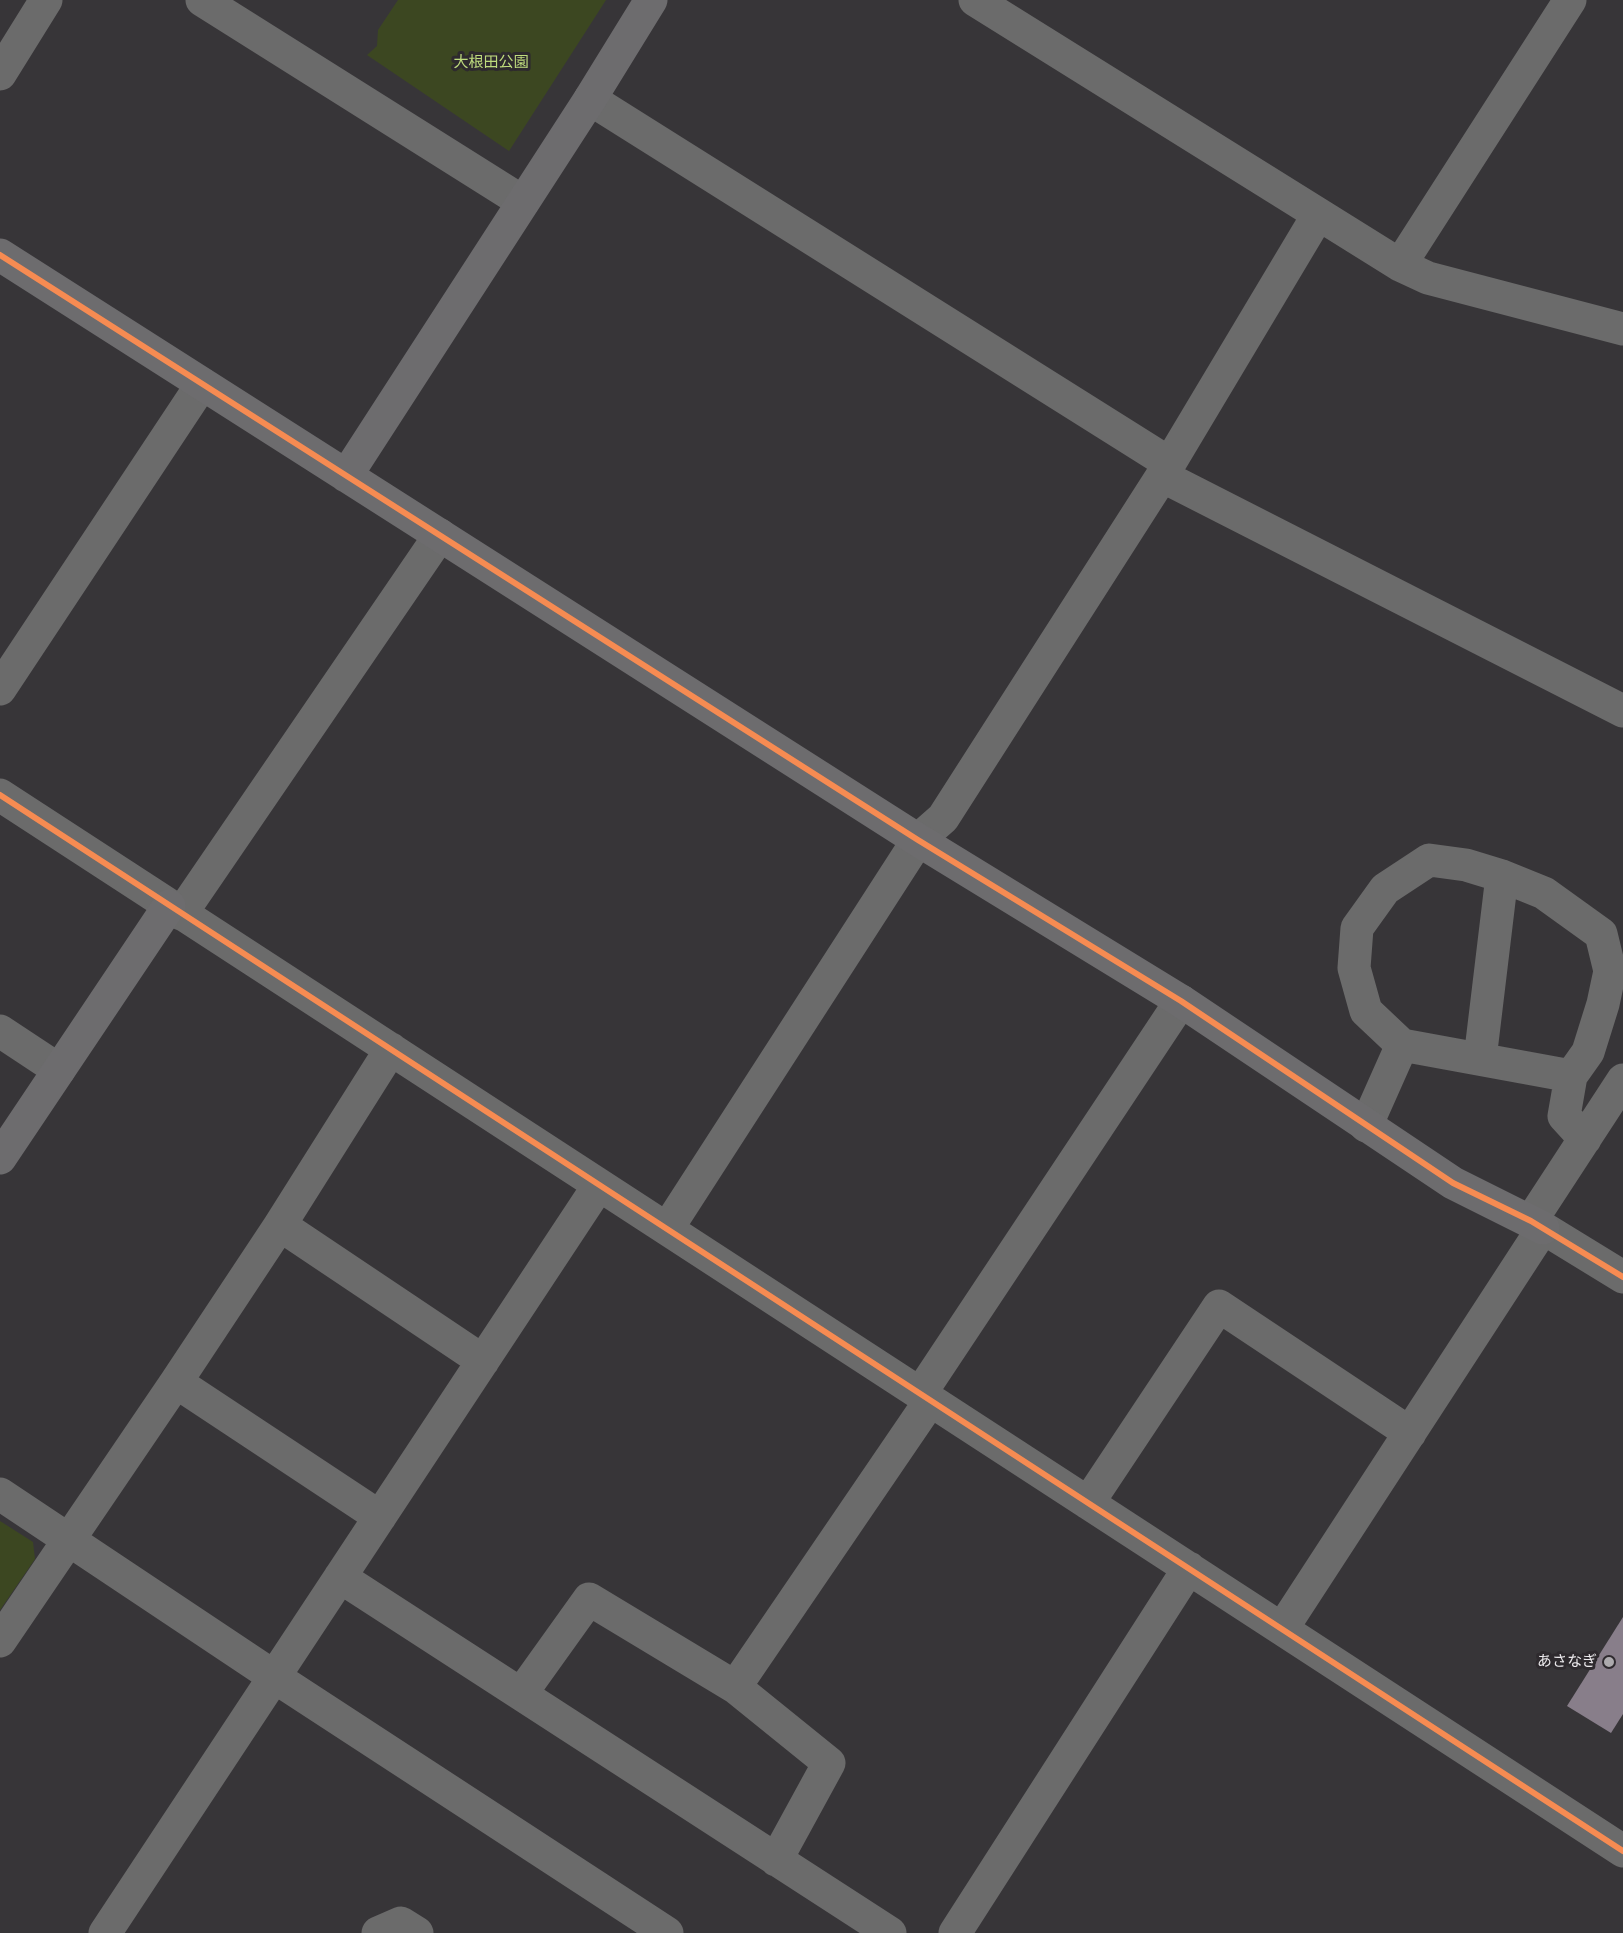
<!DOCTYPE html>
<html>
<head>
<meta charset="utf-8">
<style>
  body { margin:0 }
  canvas { display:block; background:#373538 }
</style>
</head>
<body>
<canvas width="1623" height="1933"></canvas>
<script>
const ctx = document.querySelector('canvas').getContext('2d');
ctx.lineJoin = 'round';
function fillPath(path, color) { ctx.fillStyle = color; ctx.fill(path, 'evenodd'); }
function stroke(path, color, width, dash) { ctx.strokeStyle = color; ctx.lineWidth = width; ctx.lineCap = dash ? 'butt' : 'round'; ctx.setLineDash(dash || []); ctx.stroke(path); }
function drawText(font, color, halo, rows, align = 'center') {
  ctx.font = font + ' Montserrat,"Noto Sans JP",sans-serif'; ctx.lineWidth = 6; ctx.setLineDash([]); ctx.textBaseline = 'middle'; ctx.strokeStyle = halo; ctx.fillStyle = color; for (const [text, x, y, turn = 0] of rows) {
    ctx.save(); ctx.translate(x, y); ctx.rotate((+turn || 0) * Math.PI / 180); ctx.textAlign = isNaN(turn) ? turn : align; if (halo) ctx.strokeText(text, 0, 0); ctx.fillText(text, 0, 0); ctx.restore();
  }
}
const green = new Path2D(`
  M398 0H606L509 151 367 55 377 46 378 30Z
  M0 1521 33 1542 35 1559 0 1610Z`);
const building = new Path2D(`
  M1623 1617V1714L1611 1733 1567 1706Z`);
const street = new Path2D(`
  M202 0 523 202
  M975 0 1400 265 1428 278 1623 329
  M0 74 46 0
  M590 99 1169 463
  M1400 265 1570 0
  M1162 476 1623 711
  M0 689 202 384
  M0 795 1623 1851
  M181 914 440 535
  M0 1031 59 1070
  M1480 1059 1502 876
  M1571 1076 1402 1045 1366 1011 1354 968 1357 928 1385 889 1429 860 1466 865 1502 876 1544 893 1601 934 1610 971 1603 1004 1588 1052 1571 1076 1564 1116 1585 1139
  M1366 1126 1402 1045
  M1531 1221 1623 1080
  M280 1225 483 1361
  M667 1229 918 840 943 818 1162 476 1318 215
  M176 1382 380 1517
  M920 1394 1181 1001
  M0 1494 273 1676 667 1933
  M1088 1503 1219 1306 1410 1433
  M340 1577 890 1933
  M1282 1629 1543 1228 1623 1277
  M0 1641 176 1382 280 1225 391 1049
  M735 1687 930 1401
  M521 1694 589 1599 735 1687 829 1763 776 1860
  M105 1933C268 1683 435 1435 599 1185
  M378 1933 401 1923 417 1933
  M955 1933 1189 1568`);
const secondary = new Path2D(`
  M0 255 918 840 1181 1001 1453 1183 1543 1228
  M346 476 590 99 651 0
  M0 1158 169 906`);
const cycleway = new Path2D(`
  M0 255 918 840 1181 1001 1453 1183 1531 1221 1623 1277
  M0 795 1623 1851`);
const markers = [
  [1609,1662,6,"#acaaad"]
];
const parkNames = [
  ["大根田公園",491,63]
];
const poiNames = [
  ["あさなぎ",1597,1662]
];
fillPath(green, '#3c4721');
fillPath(building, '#887e8a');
stroke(street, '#6b6b6b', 33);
stroke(secondary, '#6d6c6e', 33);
stroke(cycleway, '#f68b52', 6);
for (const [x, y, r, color] of markers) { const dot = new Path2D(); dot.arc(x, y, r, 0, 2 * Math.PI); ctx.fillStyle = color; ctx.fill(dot); stroke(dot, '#2e2a2e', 2); }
drawText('15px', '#bedb7d', '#2e2a2e', parkNames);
drawText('15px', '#ebe9ec', '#2e2a2e', poiNames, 'right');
</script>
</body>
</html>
